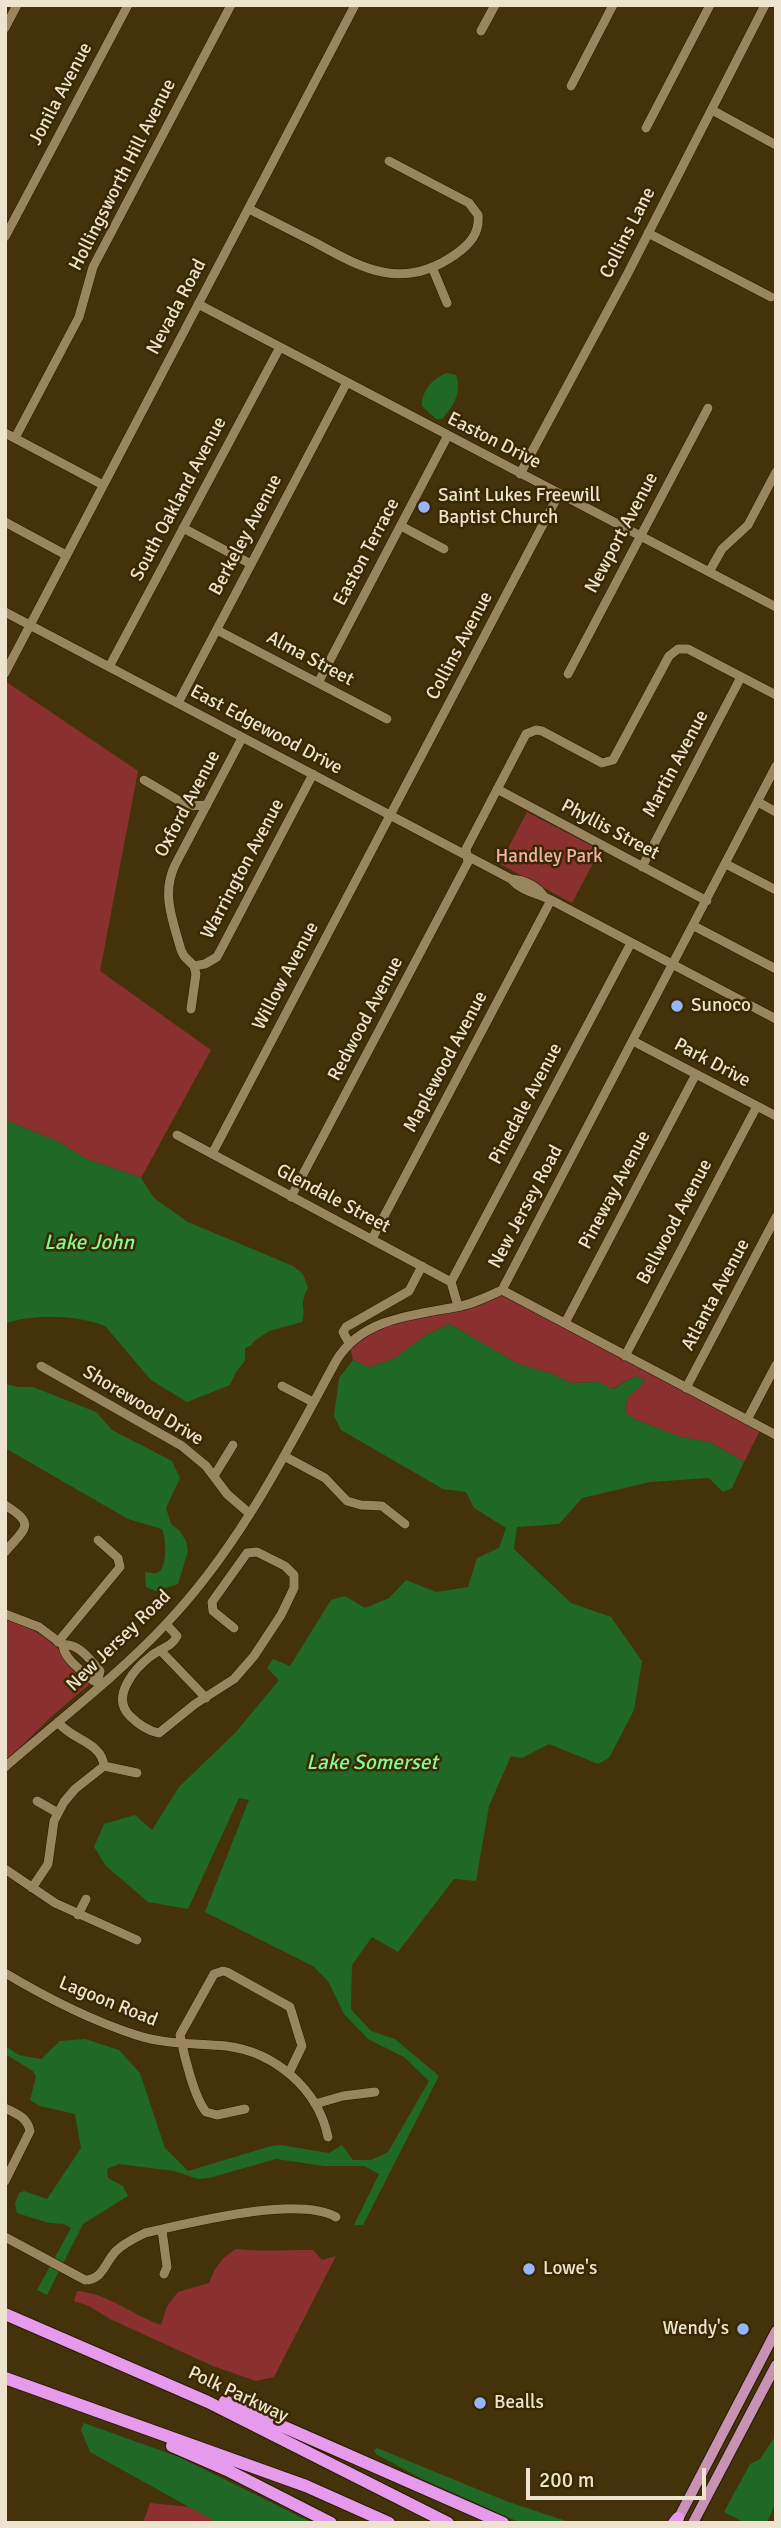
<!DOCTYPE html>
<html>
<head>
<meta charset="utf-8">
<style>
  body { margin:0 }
  #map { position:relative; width:781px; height:2528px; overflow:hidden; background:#44320a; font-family:Signika,sans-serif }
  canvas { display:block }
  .frame { position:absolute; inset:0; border:7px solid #ede3ce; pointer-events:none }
  .scale { position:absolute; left:526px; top:2468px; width:180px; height:32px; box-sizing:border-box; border:4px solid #ede3ce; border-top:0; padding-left:9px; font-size:21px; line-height:24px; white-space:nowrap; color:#ede3ce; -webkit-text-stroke:5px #392800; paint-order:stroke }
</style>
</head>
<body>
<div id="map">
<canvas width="781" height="2528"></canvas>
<div class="frame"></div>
<div class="scale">200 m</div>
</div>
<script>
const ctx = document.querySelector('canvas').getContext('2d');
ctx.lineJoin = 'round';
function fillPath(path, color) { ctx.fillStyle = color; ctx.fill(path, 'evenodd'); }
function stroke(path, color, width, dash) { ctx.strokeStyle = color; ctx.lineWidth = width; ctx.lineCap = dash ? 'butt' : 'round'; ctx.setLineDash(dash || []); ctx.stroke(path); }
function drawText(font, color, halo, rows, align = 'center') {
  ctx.font = font + ' Signika,sans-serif'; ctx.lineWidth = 5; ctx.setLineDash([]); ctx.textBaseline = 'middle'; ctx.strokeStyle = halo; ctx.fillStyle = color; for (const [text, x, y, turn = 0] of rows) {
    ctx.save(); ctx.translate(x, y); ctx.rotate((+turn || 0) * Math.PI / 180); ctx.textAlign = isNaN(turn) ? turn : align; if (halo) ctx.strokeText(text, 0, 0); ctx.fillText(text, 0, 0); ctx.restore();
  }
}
const green = new Path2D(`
  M5 681 138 771 100 971 211 1050 141 1178 87 1159 57 1141 5 1120Z
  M527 812 600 850 572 903 500 864Z
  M502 1290 761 1428 744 1462 710 1442 681 1437 634 1419 625 1412 627 1398 645 1381 636 1376 612 1389 598 1382 571 1383 550 1373 518 1364 450 1324 428 1334 393 1359 369 1367 353 1360 349 1343 366 1330 458 1306Z
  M5 1618C46 1632 63 1651 91 1683L52 1716 5 1762Z
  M236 2249C262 2252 286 2250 313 2250L322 2260 336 2256 274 2377 256 2381 213 2366 110 2319 89 2306 74 2301 77 2291C108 2293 132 2315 161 2325L167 2306 178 2292 209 2283C215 2267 221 2258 236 2249Z
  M150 2503 190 2507 218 2523H143Z`);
const water = new Path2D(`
  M446 373 456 375C462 392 454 406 442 419H436L422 406C421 391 433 379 446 373Z
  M5 1120 57 1141 87 1159 141 1178 154 1198 188 1222 293 1266 303 1274 308 1288C298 1307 307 1308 302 1322L269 1331 253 1342 252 1345 245 1348V1361L236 1372 230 1385 187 1402 151 1380 105 1326C79 1315 31 1313 5 1324Z
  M450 1324 518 1364 550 1373 571 1383 598 1382 613 1389 636 1376 645 1381 627 1398 625 1412 634 1419 681 1437 710 1442 744 1462 732 1488 723 1492 709 1478 650 1482 582 1498 559 1524 517 1527 514 1549 571 1603 611 1617 642 1661 634 1710 609 1758 598 1764 549 1744 522 1758 511 1756 489 1806 476 1881 454 1879 398 1952 372 1937 352 1965 351 2009 371 2031 395 2039 439 2076 363 2225H354L379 2174 364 2166H324L276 2159 209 2178 198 2179 174 2171 119 2164 107 2169 108 2178 123 2186 128 2196 83 2224 47 2295 37 2290 71 2228 64 2224 49 2223 17 2213 15 2204 19 2193 24 2191 47 2199 81 2148 75 2114 40 2106 30 2100 36 2077 33 2071 5 2054V2046L19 2055 41 2059 60 2041 85 2039 119 2050 140 2073 165 2148 188 2171 271 2146 281 2145 329 2153 342 2145 353 2160H371L388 2152 429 2081 404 2057 368 2039 344 2014 328 1981 313 1966 205 1912 249 1800 239 1798 188 1909 148 1902 106 1866 94 1847 104 1824 135 1815 152 1830 179 1787 236 1732 279 1680 267 1668 273 1659 290 1666 331 1600 345 1596 365 1608 389 1598 406 1580 436 1592 468 1587 477 1558 499 1548 506 1528 474 1508 466 1492 443 1489 341 1430 334 1416 339 1378 353 1360 369 1367 393 1359 428 1334Z
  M5 1384 18 1387H33L96 1412 112 1430 172 1461 180 1478 166 1508 171 1524 180 1531 186 1541 188 1551 178 1584 156 1591 146 1587 145 1572C147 1572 155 1574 157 1573 168 1570 166 1537 162 1529L128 1519 5 1448Z
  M84 2423 179 2457 313 2523H218L90 2452 81 2430Z
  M774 2438 776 2439V2502L767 2523H745L724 2512 750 2464 760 2459Z
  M377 2448 506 2501 572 2523H521L422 2479 376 2454 374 2450Z`);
const minor = new Path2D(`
  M5 28 17 5
  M481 31 495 5
  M571 86 613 5
  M712 110 776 145
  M646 128 710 5
  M249 209C271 220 294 232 316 243 365 270 404 291 456 254 470 244 480 233 478 215L469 203 389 161
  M648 233 771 297
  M5 237 128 5
  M432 267 447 303
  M198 304 776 607
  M5 433 103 485
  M15 438 79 317 93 267 231 5
  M520 474 628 273 765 5
  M5 522 66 555
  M401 526 444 549
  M183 528 251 564
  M709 572 722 549 748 525 776 472
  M5 612 511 879C522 892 537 893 551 900L776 1019
  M217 630 387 719
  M109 667 280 347
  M5 673 355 5
  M568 674 708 408
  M318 683 447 437
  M178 703 346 384
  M144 780 188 806 207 805
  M497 789 707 901
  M758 802 776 812
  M726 864 776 890
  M642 867 741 677
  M511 879C524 880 538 886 544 897
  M694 926 776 969
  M194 966 184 956 181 950C173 921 161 894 175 865L242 738
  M194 966 205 964 217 957 313 774
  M191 1009 196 974 194 966
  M633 1041 776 1116
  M177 1135 451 1282 458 1306
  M212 1154 559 494
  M291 1197 468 862 466 849 526 734 536 730 542 731 602 763 613 760 669 656 678 649H688L776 695
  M372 1239 551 900
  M451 1282 631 943
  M502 1290 776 1435
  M565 1323 696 1074
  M349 1343 343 1332 346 1327 409 1291 422 1266
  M625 1356 757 1106
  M41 1366 182 1446 206 1466 227 1494 250 1514
  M282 1386 313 1402
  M686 1388 776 1217
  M747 1420 776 1365
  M284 1456 325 1478 347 1501 361 1505 382 1506 405 1524
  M214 1476 233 1445
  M5 1505C37 1525 25 1528 5 1552
  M5 1614 39 1627 63 1645C79 1643 90 1660 100 1671L98 1679
  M166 1624 177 1636C172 1647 161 1648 151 1656 135 1668 110 1697 130 1716 139 1725 148 1731 159 1733L195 1704 234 1679 254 1656 281 1615 294 1588V1575L285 1566 257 1552 247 1553 212 1602 213 1611 234 1628
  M58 1642 120 1567 118 1558 98 1540
  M63 1645C64 1659 81 1670 91 1679L94 1681 98 1679 102 1683
  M160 1650 206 1698
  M104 1766 137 1773
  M5 1767C59 1720 116 1677 165 1625 238 1549 286 1453 336 1361 362 1317 416 1315 461 1306 475 1303 489 1296 502 1290L776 766
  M37 1801 58 1813
  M5 1869 55 1903 137 1940
  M32 1888 48 1864 54 1821 64 1802 75 1789 104 1766C102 1742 71 1740 58 1722
  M78 1915 86 1899
  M5 1973C47 1998 90 2020 136 2035 167 2045 195 2043 226 2046 275 2052 318 2089 328 2137
  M315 2104 343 2096 375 2092
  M5 2108C17 2114 27 2117 30 2131L5 2181
  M245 2109 217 2115 206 2112C194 2097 184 2055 180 2035L214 1974 223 1971 227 1972 290 2007 302 2046 289 2073
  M162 2230 167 2267 164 2274
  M5 2237 85 2280C103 2280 105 2262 116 2251 124 2243 135 2238 145 2233 190 2223 297 2195 336 2217`);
const major = new Path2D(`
  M676 2523 776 2331
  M693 2523 776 2365`);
const highway = new Path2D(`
  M5 2314 208 2402 448 2523
  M5 2378 306 2486 389 2523
  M225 2401 503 2523
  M172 2446 227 2470 331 2523
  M674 2523 678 2518`);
const markers = [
  [424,507,7,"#95b6fd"],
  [677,1006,7,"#95b6fd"],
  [529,2269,7,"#95b6fd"],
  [743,2329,7,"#95b6fd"],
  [480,2403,7,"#95b6fd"]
];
const streetNames = [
  ["Jonila Avenue",61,94,-62],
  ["Hollingsworth Hill Avenue",123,175,-63],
  ["Collins Lane",628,233,-63],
  ["Nevada Road",177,307,-62],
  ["Easton Drive",494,441,27],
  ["South Oakland Avenue",179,499,-62],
  ["Newport Avenue",622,533,-62],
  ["Berkeley Avenue",246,535,-62],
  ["Easton Terrace",367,552,-62],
  ["Collins Avenue",460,646,-62],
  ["Alma Street",310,659,28],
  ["East Edgewood Drive",266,730,28],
  ["Martin Avenue",676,764,-62],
  ["Oxford Avenue",188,804,-62],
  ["Phyllis Street",610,830,28],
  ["Warrington Avenue",243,869,-62],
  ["Willow Avenue",286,976,-62],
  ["Redwood Avenue",366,1019,-62],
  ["Maplewood Avenue",446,1062,-62],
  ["Park Drive",712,1063,28],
  ["Pinedale Avenue",526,1104,-62],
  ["Pineway Avenue",615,1190,-62],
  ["Glendale Street",333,1199,28],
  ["New Jersey Road",526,1207,-62],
  ["Bellwood Avenue",675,1222,-62],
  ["Atlanta Avenue",716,1295,-62],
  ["Shorewood Drive",143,1406,31],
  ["New Jersey Road",119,1641,-44],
  ["Lagoon Road",108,2002,22],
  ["Polk Parkway",238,2395,25]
];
const poiNames = [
  ["Saint Lukes Freewill",438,496],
  ["Baptist Church",438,518],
  ["Sunoco",691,1006],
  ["Lowe's",543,2269],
  ["Wendy's",729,2329,"right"],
  ["Bealls",494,2403]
];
const parkNames = [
  ["Handley Park",549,857]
];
const waterNames = [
  ["Lake John",89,1243],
  ["Lake Somerset",372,1763]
];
fillPath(green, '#8a3130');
fillPath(water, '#206826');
stroke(minor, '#271a00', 10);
stroke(major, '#271a00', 12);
stroke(highway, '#271a00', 14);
stroke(minor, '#99855e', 9);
stroke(major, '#c792b3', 10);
stroke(highway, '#e69aeb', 12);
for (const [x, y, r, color] of markers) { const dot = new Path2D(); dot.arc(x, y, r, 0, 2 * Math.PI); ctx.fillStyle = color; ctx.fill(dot); stroke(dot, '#392800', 2.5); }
drawText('19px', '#ede3ce', '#392800', streetNames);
drawText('19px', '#ede3ce', '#392800', poiNames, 'left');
drawText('19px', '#efb2ac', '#392800', parkNames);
drawText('italic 21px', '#87fa8b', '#392800', waterNames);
</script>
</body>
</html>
